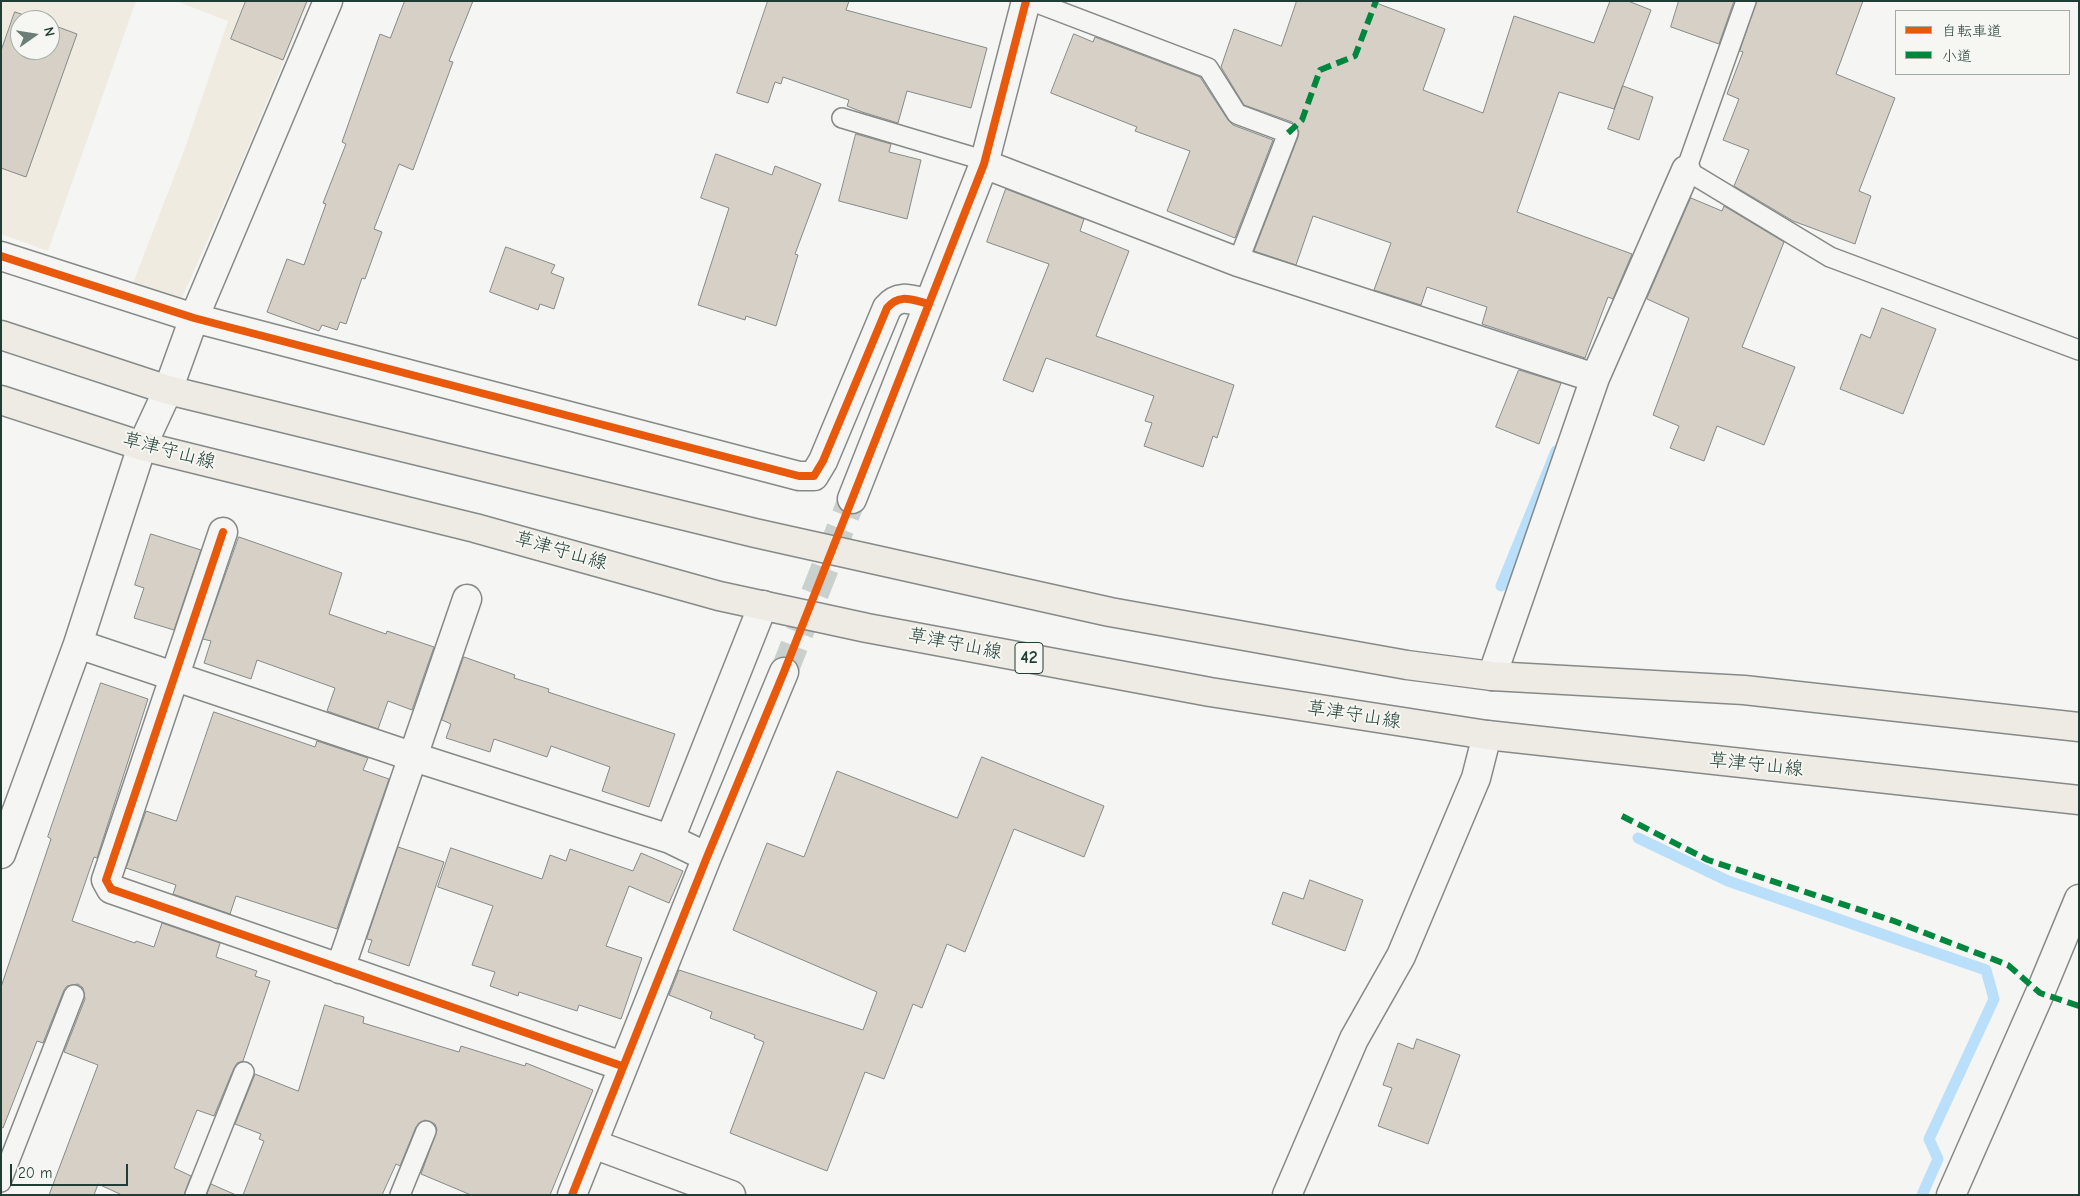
<!DOCTYPE html>
<html>
<head>
<meta charset="utf-8">
<style>
  body { margin:0 }
  #map { position:relative; width:2080px; height:1196px; overflow:hidden; background:#f5f5f3; font-family:"Comic Neue","Klee One",sans-serif }
  canvas { display:block }
  .frame { position:absolute; inset:0; border:2px solid #1f3d34; pointer-events:none }
  .legend { position:absolute; left:1895px; top:10px; width:175px; height:65px; box-sizing:border-box; background:#f6f6f2; border:1px solid #a0aca6; margin:0; padding:6px 9px; list-style:none; font-size:15px; color:#1f3d34 }
  .legend li { display:flex; align-items:center; gap:10px; height:25px }
  .legend b { width:25px; border:1px solid #a0aca6 }
  .north { position:absolute; left:10px; top:10px; width:50px; height:50px; box-sizing:border-box; background:#f6f6f2; border:1px solid #a0aca6; border-radius:50%; rotate:77deg; font-size:14px; font-weight:700; line-height:20px; text-align:center; color:#1f3d34 }
  .north::after { content:''; display:block; margin:auto; width:18px; height:22px; background:#6a7d77; clip-path:polygon(50% 0,100% 100%,50% 72%,0 100%) }
  .scale { position:absolute; left:10px; top:1164px; width:118px; height:22px; box-sizing:border-box; border:2px solid #1f3d34; border-top:0; padding-left:6px; font-size:15px; line-height:18px; white-space:nowrap; color:#1f3d34; -webkit-text-stroke:4px #f6f6f2; paint-order:stroke }
</style>
</head>
<body>
<div id="map">
<canvas width="2080" height="1196"></canvas>
<div class="frame"></div>
<ul class="legend">
<li><b style="height:6px;background:#e8590c"></b>自転車道</li>
<li><b style="height:6px;background:#00873e"></b>小道</li>
</ul>
<div class="north">N</div>
<div class="scale">20 m</div>
</div>
<script>
const ctx = document.querySelector('canvas').getContext('2d');
ctx.lineJoin = 'round';
function fillPath(path, color) { ctx.fillStyle = color; ctx.fill(path, 'evenodd'); }
function stroke(path, color, width, dash) { ctx.strokeStyle = color; ctx.lineWidth = width; ctx.lineCap = dash ? 'butt' : 'round'; ctx.setLineDash(dash || []); ctx.stroke(path); }
function drawText(font, color, halo, rows, align = 'center') {
  ctx.font = font + ' "Comic Neue","Klee One",sans-serif'; ctx.lineWidth = 4; ctx.setLineDash([]); ctx.textBaseline = 'middle'; ctx.strokeStyle = halo; ctx.fillStyle = color; for (const [text, x, y, turn = 0] of rows) {
    ctx.save(); ctx.translate(x, y); ctx.rotate((+turn || 0) * Math.PI / 180); ctx.textAlign = isNaN(turn) ? turn : align; if (halo) ctx.strokeText(text, 0, 0); ctx.fillText(text, 0, 0); ctx.restore();
  }
}
const built = new Path2D(`
  M1 1H136L48 251 1 234ZM20 20H50V50H20Z
  M176 1H309L237 174 181 300 133 283 184 151 228 21Z`);
const stream = new Path2D(`
  M1501 586 1556 451
  M1638 838 1728 881 1986 970 1994 999 1929 1139 1938 1159 1922 1195`);
const building = new Path2D(`
  M246 1H307L283 60 231 39Z
  M405 1H473L449 61 453 62 413 170 399 164 374 229 382 232 365 279 362 278 346 324 340 322 337 330 322 325 319 331 267 312 287 259 304 265 326 204 323 203 346 144 342 142 380 34 390 38Z
  M768 1H849L846 10 987 48 971 108 907 91 898 123 862 112 847 106 849 100 783 77 781 84 775 82 768 103 737 93Z
  M1297 1H1371L1445 29 1423 90 1483 113 1514 16 1594 43 1610 1H1628L1651 10 1614 109 1559 92 1517 212 1632 254 1613 299 1608 297 1585 358 1482 324 1487 307 1427 287 1421 305 1374 290 1391 243 1313 216 1296 265 1254 251 1298 137 1299 131 1292 122 1244 105 1221 67 1234 29 1281 46Z
  M1679 1H1734L1719 44 1671 27Z
  M1757 1H1863L1836 74 1895 98 1859 191 1871 196 1855 244 1793 221 1734 186 1749 150 1723 140 1739 99 1727 94 1743 52 1740 51Z
  M15 12 39 20H20V50H50V24L77 34 26 177 1 168V51Z
  M1074 34 1093 42 1095 37 1200 77 1228 120 1233 125 1273 140 1235 238 1167 211 1190 151 1135 131 1137 127 1051 93Z
  M1623 86 1653 97 1639 140 1608 129Z
  M856 134 891 144 889 152 921 160 907 219 839 201Z
  M716 154 772 175 775 166 821 184 795 254 798 255 776 326 746 316 745 320 698 305 729 208 701 198Z
  M1006 189 1084 219 1080 231 1129 251 1096 336 1234 385 1217 438 1213 436 1203 467 1144 446 1152 423 1145 421 1154 396 1046 358 1033 392 1003 380 1049 264 987 242Z
  M1691 198 1722 211 1724 206 1784 242 1742 347 1795 367 1764 445 1717 426 1704 461 1670 448 1679 426 1653 415 1689 318 1647 299Z
  M506 247 555 265 551 273 564 278 554 309 540 304 538 310 490 292Z
  M1882 308 1936 329 1903 414 1840 389 1861 334 1870 338Z
  M1519 370 1561 383 1539 444 1496 427Z
  M151 534 201 550 174 630 134 618 144 588 135 585Z
  M239 537 342 573 329 614 386 634 387 631 434 647 412 710 388 701 378 729 327 711 335 688 257 660 251 679 204 663 211 641 203 639Z
  M464 657 515 675 514 678 549 689 548 692 675 734 649 807 602 791 610 767 551 746 547 757 494 739 490 752 446 738 451 724 442 720Z
  M101 683 148 699 97 858 94 857 72 921 135 943 136 941 154 947 162 923 220 943 216 957 257 971 255 976 270 981 243 1061 237 1063 234 1068 214 1116 197 1110 174 1168 191 1176 184 1195H122L98 1184 94 1195H49L98 1065 64 1052 85 999 83 988 78 984 67 986 64 990 43 1043 37 1041 3 1128 1 1127V987L51 839 48 837Z
  M214 712 315 747 317 741 368 758 363 770 389 779 337 929 236 896 230 914 173 894 176 885 126 868 146 811 176 821Z
  M982 757 1104 806 1084 857 1014 829 965 952 947 944 922 1008 913 1004 884 1079 865 1072 827 1171 730 1133 764 1042 754 1038 755 1035 710 1018 712 1012 669 995 679 970 863 1030 877 992 733 930 767 843 804 857 837 771 957 818Z
  M398 847 444 862 409 966 368 952 372 940 367 939Z
  M451 848 542 879 550 855 566 861 570 849 633 871 641 853 683 871 669 903 629 886 606 946 642 958 621 1019 579 1005 577 1011 519 992 518 996 490 986 495 972 472 965 493 906 438 887Z
  M1310 880 1363 900 1345 951 1272 924 1283 892 1303 899Z
  M325 1005 364 1017 363 1023 459 1052 461 1046 525 1066 526 1063 593 1090 550 1195H471L421 1174 437 1130 435 1124 425 1120 416 1127 400 1166 396 1164 382 1195H243L264 1141 259 1139 261 1134 235 1124 255 1074 298 1091Z
  M1417 1039 1460 1055 1428 1144 1378 1126 1392 1088 1383 1085 1398 1043 1413 1049Z
  M211 1184 236 1195H207Z`);
const minorTunnel = new Path2D(`
  M784 672 852 499`);
const service = new Path2D(`
  M1032 1 1208 68 1237 114 1288 133 1238 262
  M1746 1 1686 170 1830 257 2079 350
  M842 118 973 157 984 164
  M1 1182 74 995
  M195 1195 244 1072
  M400 1195 426 1131`);
const minor = new Path2D(`
  M984 164 1238 262 1595 378
  M1 256 194 318 799 476H814L823 461 887 308C899 293 912 300 929 304
  M852 499 984 164 1026 1
  M223 532 106 880 111 889 622 1066
  M78 644 414 757 670 839 707 857
  M1492 676 1595 378 1686 170
  M670 839 763 605
  M1 854 78 644 142 446 168 390 194 318 328 1
  M340 969 467 599
  M593 1144 731 1195
  M572 1195 707 857 784 672
  M1287 1195 1354 1039 1401 956 1476 778 1487 735
  M1951 1195 2040 993 2079 899`);
const primary = new Path2D(`
  M1 335 168 390 755 533 1110 612 1407 665 1492 676 1744 690 2079 727
  M1 400 142 446 475 528 719 596 867 628 1210 692 1487 735 2079 800`);
const quiet = new Path2D(`
  M1288 133 1302 120 1320 70 1355 56 1376 1
  M1622 816 1708 860 1894 921 2008 965 2040 993 2079 1006`);
const cycleway = new Path2D(`
  M1 256 194 318 799 476H814L823 461 887 308C899 293 912 300 929 304
  M223 532 106 880 111 889 622 1066
  M572 1195 707 857 784 672 984 164 1026 1`);
const shields = [
  [1029,658,28]
];
const shieldNames = [
  ["42",1029,658]
];
const streetNames = [
  ["草津守山線",169,451,15],
  ["草津守山線",561,551,16],
  ["草津守山線",955,644,11],
  ["草津守山線",1354,715,9],
  ["草津守山線",1756,765,6]
];
fillPath(built, '#f0ebe1');
stroke(stream, '#b9dffb', 11);
fillPath(building, '#d6d0c6');
stroke(building, '#858a88', 1);
stroke(minorTunnel, '#cad0cd', 28, [28, 14]);
stroke(service, '#858a88', 22);
stroke(minor, '#858a88', 31);
stroke(primary, '#858a88', 31);
stroke(service, '#f5f5f3', 19);
stroke(minor, '#f5f5f3', 28);
stroke(primary, '#eeebe4', 28);
stroke(quiet, '#00873e', 6, [12, 6]);
stroke(cycleway, '#e8590c', 8);
for (const [x, y, w] of shields) { const box = new Path2D(); box.roundRect(x - w / 2, y - 15.5, w, 31, 4); ctx.fillStyle = '#f6f6f2'; ctx.fill(box); stroke(box, '#1f3d34', 1); }
drawText('bold 18px', '#1f3d34', null, shieldNames);
drawText('19px', '#1f3d34', '#f6f6f2', streetNames);
</script>
</body>
</html>
